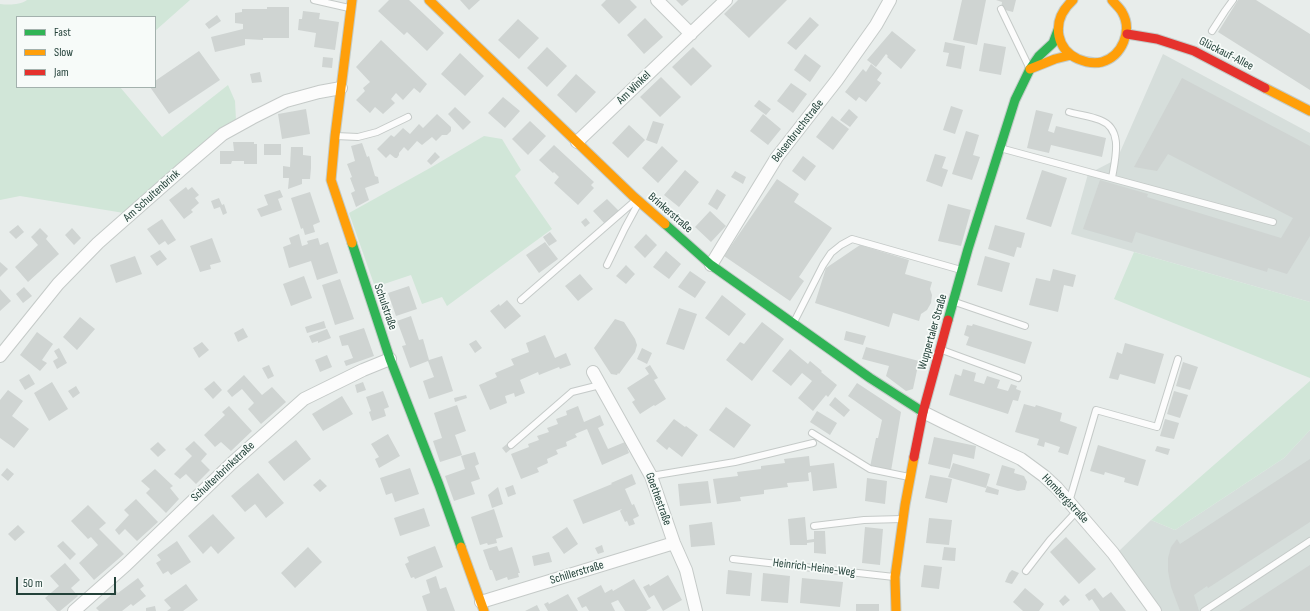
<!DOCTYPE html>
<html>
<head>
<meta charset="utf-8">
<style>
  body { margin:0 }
  #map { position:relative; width:1310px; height:611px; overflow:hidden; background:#e8edeb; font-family:"Sofia Sans Condensed",sans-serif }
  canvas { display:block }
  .legend { position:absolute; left:16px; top:16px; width:140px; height:72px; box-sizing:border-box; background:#f7fbf9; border:1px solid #a3b1ad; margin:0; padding:5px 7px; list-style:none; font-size:12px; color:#24423a }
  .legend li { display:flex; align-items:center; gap:8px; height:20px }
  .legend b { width:20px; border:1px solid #a3b1ad }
  .scale { position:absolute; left:16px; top:577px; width:100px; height:18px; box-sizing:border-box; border:2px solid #24423a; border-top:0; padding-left:5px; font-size:12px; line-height:14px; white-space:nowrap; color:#24423a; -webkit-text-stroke:3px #f7fbf9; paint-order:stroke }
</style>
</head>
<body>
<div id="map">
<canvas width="1310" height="611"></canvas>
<ul class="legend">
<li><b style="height:5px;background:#30b455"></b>Fast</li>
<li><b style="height:5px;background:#ff9f0a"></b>Slow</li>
<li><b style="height:5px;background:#e5322d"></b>Jam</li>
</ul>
<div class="scale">50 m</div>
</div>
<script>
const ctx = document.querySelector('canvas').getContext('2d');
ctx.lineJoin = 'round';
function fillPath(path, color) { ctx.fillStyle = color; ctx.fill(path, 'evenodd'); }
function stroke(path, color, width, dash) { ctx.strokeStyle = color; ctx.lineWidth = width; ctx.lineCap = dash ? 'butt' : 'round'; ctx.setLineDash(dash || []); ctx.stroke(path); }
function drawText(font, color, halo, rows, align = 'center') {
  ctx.font = font + ' "Sofia Sans Condensed",sans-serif'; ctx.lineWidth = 3.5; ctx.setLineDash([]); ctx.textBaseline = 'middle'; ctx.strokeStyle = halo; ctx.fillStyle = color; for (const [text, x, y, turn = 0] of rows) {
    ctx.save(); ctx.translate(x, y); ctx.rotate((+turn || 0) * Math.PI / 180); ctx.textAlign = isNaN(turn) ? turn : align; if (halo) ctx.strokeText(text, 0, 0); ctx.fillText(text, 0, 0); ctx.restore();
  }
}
const built = new Path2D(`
  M1163 54 1310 133V302L1071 234 1088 174 1117 159Z
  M1310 430V611H1160L1118 552 1151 520 1175 530 1284 458Z`);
const green = new Path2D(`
  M27 0H190L155 31V17H17V87H120L162 137 228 85 235 101 236 120 124 213 20 196 0 200V4C9 5 20 5 27 0Z
  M484 136 502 139 521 170 515 176 552 229 447 306 442 297 422 304 411 275 375 287 349 213 430 168Z
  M1134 252 1310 302V378L1114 299Z
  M1310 381V430L1284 458 1175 530 1151 520Z`);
const building = new Path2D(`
  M389 0H409L444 33 427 51 407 32 404 35 378 11Z
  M460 0H480L469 10Z
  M606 0H630L637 7 619 24 601 5Z
  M676 0H689L682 6Z
  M738 0H787L749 38 724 14Z
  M962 0H986L977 45 953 40Z
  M996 0H1016L1013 12 1001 9 1002 2Z
  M1238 0H1256L1310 34V90L1218 32Z
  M267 7H289V38H263V40L245 39V45L215 52 211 37 243 29V24L235 23V13L242 12V9H267Z
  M303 11 320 13 319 19 339 22 335 50 314 47 316 33 298 30 299 19H302Z
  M217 15 221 21 209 29 205 24Z
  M810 17 819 25 796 50 787 43Z
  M645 18 663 37 644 54 627 35Z
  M518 19 539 38 519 59 498 40Z
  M892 31 916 50 901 69 887 57 888 56 886 54 876 67 867 60Z
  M381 40 427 84 420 93 414 88 403 100 396 93 391 99 395 103 383 114 375 107 370 113 356 100 365 91 363 88 370 82 356 67Z
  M945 42 965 46 961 69 946 66 949 53 943 52Z
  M984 43 1006 47 1001 75 979 71Z
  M547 47 567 66 547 87 527 68Z
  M693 47 712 66 691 86 672 67Z
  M199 51 220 80 169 114 150 87H155V81Z
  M460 53 484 76 465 96 441 74Z
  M805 54 821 66 810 82 794 70Z
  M323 57 333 58 332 68 322 67Z
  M871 64 882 73 877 80 881 83 866 102 859 97 856 101 845 92 863 69 866 72Z
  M260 72 262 82 252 83 250 74Z
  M576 74 596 92 576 113 557 95Z
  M661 77 681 97 660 117 640 97Z
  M1182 78 1310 146V236L1287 274 1268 268 1267 272 1136 232 1132 243 1083 229 1100 180 1148 194 1147 197 1281 238 1293 218 1168 154 1157 171 1134 167Z
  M791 83 807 94 793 113 777 101Z
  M503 97 520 111 505 128 488 113Z
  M759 100 771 109 766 115 754 106Z
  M951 106 963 110 955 134 943 130Z
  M455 107 471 122 463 130 448 114Z
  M306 109 310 134 282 139 278 114Z
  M849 109 858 117 850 127 840 120Z
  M1036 110 1053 114 1048 131 1054 133 1056 126 1106 138 1102 157 1051 145 1049 153 1027 148Z
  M437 114 451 127V131L447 135H442L436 141 432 137 422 145 417 141 408 151 404 147 399 153V155L397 158H395L390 154 386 158 377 149 391 135 394 137 403 128 410 134 419 124 423 128Z
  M763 114 781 129 768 145 750 131Z
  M832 116 849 129 833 150 816 137Z
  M530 121 546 136 528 155 512 139Z
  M653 121 664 124 657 144 646 140Z
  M629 125 645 140 628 158 612 143Z
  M966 131 979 135 973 155 980 157 972 180 952 174Z
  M233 142H254V144H257V164H244V161H232L231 164H220V151H234Z
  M362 143 367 157 369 156 375 176 378 177 379 183 365 188 369 200 356 207 351 193 355 191 350 178 352 177 347 164 355 161 351 146Z
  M264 144H281V155H264Z
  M554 145 594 182 591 185 594 188 578 205 554 183 559 177 554 172 553 173 539 160Z
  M662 146 678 161 658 183 642 168Z
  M291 147H303V155L311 156V168L310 179H302V184L288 189 289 178H283V166L290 167Z
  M435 152 440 157 431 165 427 161Z
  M935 154 946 157 942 168 948 170 942 187 926 181Z
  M803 156 816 166 805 181 792 171Z
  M685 170 699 182 679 207 664 195Z
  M1042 170 1067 178 1051 227 1026 219Z
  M735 171 746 177 743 184 731 177Z
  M777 179 799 194 794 202 832 228 799 277 804 281 790 301 724 256Z
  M186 187 188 190 192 187 199 195 195 198 199 203 191 210 193 212 184 219 169 200Z
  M717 189 726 195 717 210 708 204Z
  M280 190 283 197 278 199 282 210 261 217 257 209 268 205 264 195Z
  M310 192 320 222 313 225 315 232 305 235 303 228 301 229 291 198Z
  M219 198 222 205 224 204 227 213 223 215 220 207 214 209 211 201Z
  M607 199 619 211 605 224 593 211Z
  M948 204 971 210 961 246 938 241Z
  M710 211 726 226 711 242 695 227Z
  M586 218 590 223 585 227 581 222Z
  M162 219 176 240 168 245 165 241 159 245 147 229Z
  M18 225 24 232 16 239 9 232Z
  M995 225 1025 233 1021 248 1017 247 1014 257 988 249Z
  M40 228 48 236 46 239 59 254 28 282 15 267 38 245 31 237Z
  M72 228 81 238 74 245 65 235Z
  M550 232 557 241 549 246 543 237Z
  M299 234 302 246 308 244 307 241 318 238 320 245 328 242 338 273 317 280 311 261 289 268 283 247 291 244 289 238Z
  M646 234 657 245 645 258 634 247Z
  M212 238 221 262 210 265 211 269 200 272 190 246Z
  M545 242 558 259 539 273 526 255Z
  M860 245 909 260 905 274 932 282 930 289 932 295 931 303 927 310 921 314 919 321 893 313 889 327 815 303 826 268Z
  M160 250 167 259 157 266 150 256Z
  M666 251 681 264 669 279 653 267Z
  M135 256 142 274 116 283 110 265Z
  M985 256 1010 263 1002 292 977 285Z
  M0 262 8 269 0 277Z
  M626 265 635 274 626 284 616 276Z
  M1053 269 1076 275 1073 287 1064 285 1058 312 1029 305 1036 278 1050 281Z
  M690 271 706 282 695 298 678 287Z
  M580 274 593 289 578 301 565 286Z
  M304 276 312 298 291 306 283 284Z
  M340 279 354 319 335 325 322 285Z
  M409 286 417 309 396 316 388 293Z
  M24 287 32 296 23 303 16 294Z
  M0 289 11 301 0 311Z
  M722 295 746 314 729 336 705 318Z
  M507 300 521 316 505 329 490 311 499 304 500 306Z
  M679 308 697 314 684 350 666 344Z
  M411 316 419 340 423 339 429 360 442 356 453 391 429 399 423 381 434 377 428 361 410 368 402 346 406 345 397 321Z
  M80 317 95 329 77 350 63 337Z
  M615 319 624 322 635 339 637 345 635 352 619 374 618 373 617 375 611 374 594 348Z
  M324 321 326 328 307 333 305 327Z
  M762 322 784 339 752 381 726 360 740 342 744 344Z
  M973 324 1032 342 1025 364 966 345 969 337 964 335 967 325 972 326Z
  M243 328 248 337 238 342 234 333Z
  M364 328 374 356 346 366 344 361 353 358 348 345 342 346 339 336Z
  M327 329 331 338 318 343V341L312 343 309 336Z
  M846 331 866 336 863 345 844 340Z
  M37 332 53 344 42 360 47 363 40 371 20 355Z
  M545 335 555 358 566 353 571 365 560 369 559 367 539 375 538 372 520 380 525 393 515 397 514 393 505 396 507 403 490 410 479 385 497 377 495 373 514 365 511 359 529 352 526 343Z
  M476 340 482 348 475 353 469 344Z
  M202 342 209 350 199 358 193 348Z
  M1125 343 1164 354 1155 384 1120 374 1118 380 1109 378 1117 352 1122 354Z
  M866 347 919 361 913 389 906 391 886 376 889 366 862 359Z
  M59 348 67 363 57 369 53 361 58 358 54 351Z
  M642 348 652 353 647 364 637 359Z
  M790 349 808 364 810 361 822 371 821 372 837 385 828 397 826 395 813 411 798 398 812 381 802 373 791 386 772 371Z
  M327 355 332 367 320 372 315 360Z
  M1183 362 1198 367 1190 390 1176 386Z
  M269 365 274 376 268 379 262 368Z
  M650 365 658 378 654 380 666 399 655 406 654 405 640 414 632 402 635 400 627 388 649 374 645 368Z
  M963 369 976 373 974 381 984 384 987 376 1000 380 997 388 1008 391 1011 384 1017 386 1016 389 1021 391 1018 401 1013 400 1008 414 949 395 955 374 961 376Z
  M29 374 35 384 25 390 19 380Z
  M244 375 262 395 272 387 286 402 261 424 248 409 254 403 242 389 232 397 227 391Z
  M214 381 222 390 213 399 204 389Z
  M52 382 68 409 49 421 34 393Z
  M363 382 366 390 357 393 355 385Z
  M857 383 901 412 891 471 870 467 876 438H878L882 420 848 396Z
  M76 386 80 393 73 398 68 391Z
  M8 390 23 401 12 416 29 429 14 448 0 438V400Z
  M383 391 389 407 384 409 386 416 372 421 369 412 371 411 366 397Z
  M1174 391 1188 395 1180 418 1167 414Z
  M466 395 467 398 455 402 454 398Z
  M342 396 353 414 323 431 312 414Z
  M835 397 850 410 844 417 829 405Z
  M1024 404 1035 407 1036 405 1062 413 1060 421 1077 427 1068 455 1058 452 1060 447 1045 442 1044 447 1037 445 1039 439 1015 432Z
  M457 405 466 431 455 435 462 455 440 462 433 441 442 438 434 413Z
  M229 406 252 431 231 451 221 442 215 447 204 435 225 415 222 412Z
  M578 406 584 422 600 415 604 425 598 428 608 449 625 442 629 453 602 465 587 429 575 434 577 437 566 442 567 446 556 450 558 454 547 459 548 463 537 468 539 472 521 479 511 454 529 447 528 444 539 440 537 436 549 432 547 428 558 424 556 419 567 415 566 411Z
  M726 407 751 425 734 448 709 430Z
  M817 411 837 423 830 435 810 422Z
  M674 419 685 427 686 426 698 435 682 457 669 447 667 450 656 441Z
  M1165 419 1179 423 1174 439 1160 436Z
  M388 434 400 456 379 468 375 459 379 457 371 444Z
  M934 437 976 446 974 459 953 454 950 469 928 464Z
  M296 440 311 459 284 481 268 462Z
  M194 441 207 454 201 461 210 470 196 484 186 474 180 479 174 474 192 456 185 449Z
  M158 442 166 450 158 457 150 449Z
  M507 444 511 449 506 453 502 448Z
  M1098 445 1146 460 1138 486 1124 482 1125 478 1105 472 1104 475 1090 471Z
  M1157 446 1170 449 1168 455 1155 451Z
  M475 452 479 464 475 466 480 479 471 482 475 494 454 501 445 476 465 469 461 456Z
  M809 456 810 466 834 463 837 488 813 491 811 472 808 473 809 481 787 483 788 487 764 490V494L740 497 741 501 717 504 713 479 738 476 737 472 761 469V466L785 463 784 459Z
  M1310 459V522L1208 588 1207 586 1194 595 1199 611H1180L1171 587 1168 571V558L1171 547 1177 539 1180 544Z
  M953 463 990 474 986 488 948 477Z
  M1002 465 1015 469 1014 473 1024 476 1027 482 1025 490 1018 491 996 485Z
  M7 468 14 474 8 481 1 475Z
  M410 468 419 494 395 502 392 493 386 495 380 478Z
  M155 469 173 486 170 488 179 499 166 513 146 493 150 489 141 481Z
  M258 473 284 503 266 518 255 504 245 512 231 496Z
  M632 474 636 484 625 489 632 505 634 504 639 516 633 519 635 524 629 526 627 521 625 522 620 511 622 509 583 524 573 500 612 484 611 483Z
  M930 475 952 479 947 503 925 498Z
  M867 478 887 481 885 504 865 501Z
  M320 479 327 486 320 492 313 485Z
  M708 481 711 503 680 506 678 484Z
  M513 485 516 494 508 497 505 488Z
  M987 486 999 490 998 495 985 492Z
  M498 487 503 504 492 508 488 495Z
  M136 499 158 522 137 541 125 529 119 535 115 530 129 515 124 510Z
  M88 505 106 523 99 529 124 554 94 580 79 563 98 545 91 537 88 539 71 521Z
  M424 508 430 526 400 536 394 518Z
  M494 509 503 537 496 539 497 543 488 545 487 543 480 545 471 517Z
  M213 514 235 538 218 554 211 546 203 554 188 536Z
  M805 517 807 540 814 539V531H825L826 554 814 553V542L807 543V545H790L788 519Z
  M929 518 952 520 949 545 926 543Z
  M712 522 715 545 691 547 689 525Z
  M18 525 25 532 15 541 8 534Z
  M567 527 578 544 564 554 552 537Z
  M865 527 883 529 880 565 862 563Z
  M1066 537 1096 569 1079 584 1050 552Z
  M63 541 76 554 70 560 57 546Z
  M177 541 191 562 171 575 168 571 163 574 156 563 161 560 157 555Z
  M602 545 604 552 598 554 595 548Z
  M435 546 443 567 415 579 414 577 411 578 405 564 409 562 407 557Z
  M497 546 499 551 512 547 520 573H518L519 577 508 580 507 577 496 581 492 570H490L483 550Z
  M308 547 322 562 295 588 281 573Z
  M944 547 956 548 955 561 942 560Z
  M549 552 552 562 534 566 532 556Z
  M65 563 80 580 71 588 78 596 60 611H57L45 598 59 586 50 576Z
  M924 565 942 567 939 589 921 587Z
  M1310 565V611H1239Z
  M728 570 752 573 750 596 726 594Z
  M1012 570 1019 573 1012 584 1005 582 1009 573Z
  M763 573 790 576 788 603 761 601Z
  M668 575 682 600 663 611 654 595 649 598 643 587 649 584 650 586Z
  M436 576 440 589 446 587 455 611H427L422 596 430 593 426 580Z
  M138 578 144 586 140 589 146 596 133 606 131 604 122 611H99L96 608 116 591 118 593Z
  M802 578 843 582 840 607 800 603Z
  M634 579 651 608 646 611H625L618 600 611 603 615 611H589L586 606 582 608 577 598 601 585 605 593 612 589 613 591Z
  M186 584 198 600 183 611H167L171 608 164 600Z
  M1025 588 1044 604 1039 611H1023L1013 602Z
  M1095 588 1103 598 1111 592 1126 611H1100L1092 599 1089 601 1085 595Z
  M568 594 578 611H548L544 604 548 602 549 604Z
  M1065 595 1070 600 1063 606 1059 601Z
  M856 604H879V611H856Z
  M537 605 540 611H525Z
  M155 606 156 611H146V608Z`);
const lane = new Path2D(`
  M314 0 349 8
  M1001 9 1029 67
  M1212 31 1225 11 1233 0
  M1069 112C1079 115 1090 116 1100 120 1124 129 1115 159 1112 178
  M336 136 358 137 377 132 408 117
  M1000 148 1273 222
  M607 265 625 228 638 204
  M521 300 636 200
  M955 302 1025 326
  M794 322 823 265 831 253 841 245 852 239 961 270
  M942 350 1018 378
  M812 433 870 469 909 477
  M511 445 572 392 600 385
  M651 476 735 462 813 443
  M1069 502 1096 410 1157 427 1178 359
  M814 526 864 520 902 519
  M733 559 894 577
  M1026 571 1050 540 1077 511
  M1204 611 1310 541`);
const street = new Path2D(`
  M657 0 691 34
  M577 142 726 0
  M711 265 777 157 837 80 876 25 890 0
  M0 356 58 284 98 243 182 169 223 134 252 118 286 101 319 92 341 88
  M593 372 651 476 674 543 686 570 696 611
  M923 412 945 423 1021 459 1044 476 1057 488 1113 553 1155 611
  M481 602 674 543
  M74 611 126 565 232 463 304 399 363 370 390 359`);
const fast = new Path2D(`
  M665 224 711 265 870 378 923 412
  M352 243 390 359 439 485 461 547
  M948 320 968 249 1015 100 1030 69 1039 56 1053 43 1058 30`);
const slow = new Path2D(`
  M429 0 634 197 665 224
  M1073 0C1062 10 1056 21 1059 36 1061 46 1067 54 1078 59 1085 62 1093 64 1102 62 1122 56 1133 31 1122 12 1120 8 1115 4 1112 0
  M1030 69 1055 59 1071 55
  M1265 88 1310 111
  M352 243 331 180 335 136 352 0
  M461 547 484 611
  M896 611 895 577 905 505 914 457`);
const jam = new Path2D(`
  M1127 34 1157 39 1194 51 1265 88
  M914 457 923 412 948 320`);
const streetNames = [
  ["Glückauf-Allee",1226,54,27],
  ["Am Winkel",634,88,-44],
  ["Beisenbruchstraße",798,131,-52],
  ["Am Schultenbrink",152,196,-42],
  ["Brinkerstraße",670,213,41],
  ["Schulstraße",385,307,71],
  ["Wuppertaler Straße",933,332,-74],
  ["Schultenbrinkstraße",223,472,-43],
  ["Goethestraße",658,499,70],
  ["Hombergstraße",1065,499,47],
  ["Heinrich-Heine-Weg",814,568,7],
  ["Schillerstraße",577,573,-17]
];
fillPath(built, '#d6dedb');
fillPath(green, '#d1e6d8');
fillPath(building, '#cfd4d2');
stroke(lane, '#c5cac8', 8);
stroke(street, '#c5cac8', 14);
stroke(fast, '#c3cbc8', 11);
stroke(slow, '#c3cbc8', 11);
stroke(jam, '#c3cbc8', 11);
stroke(lane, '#fcfcfc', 6);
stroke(street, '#fcfcfc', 12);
stroke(fast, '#30b455', 9);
stroke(slow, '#ff9f0a', 9);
stroke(jam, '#e5322d', 9);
drawText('12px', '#24423a', '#f7fbf9', streetNames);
</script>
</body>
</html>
